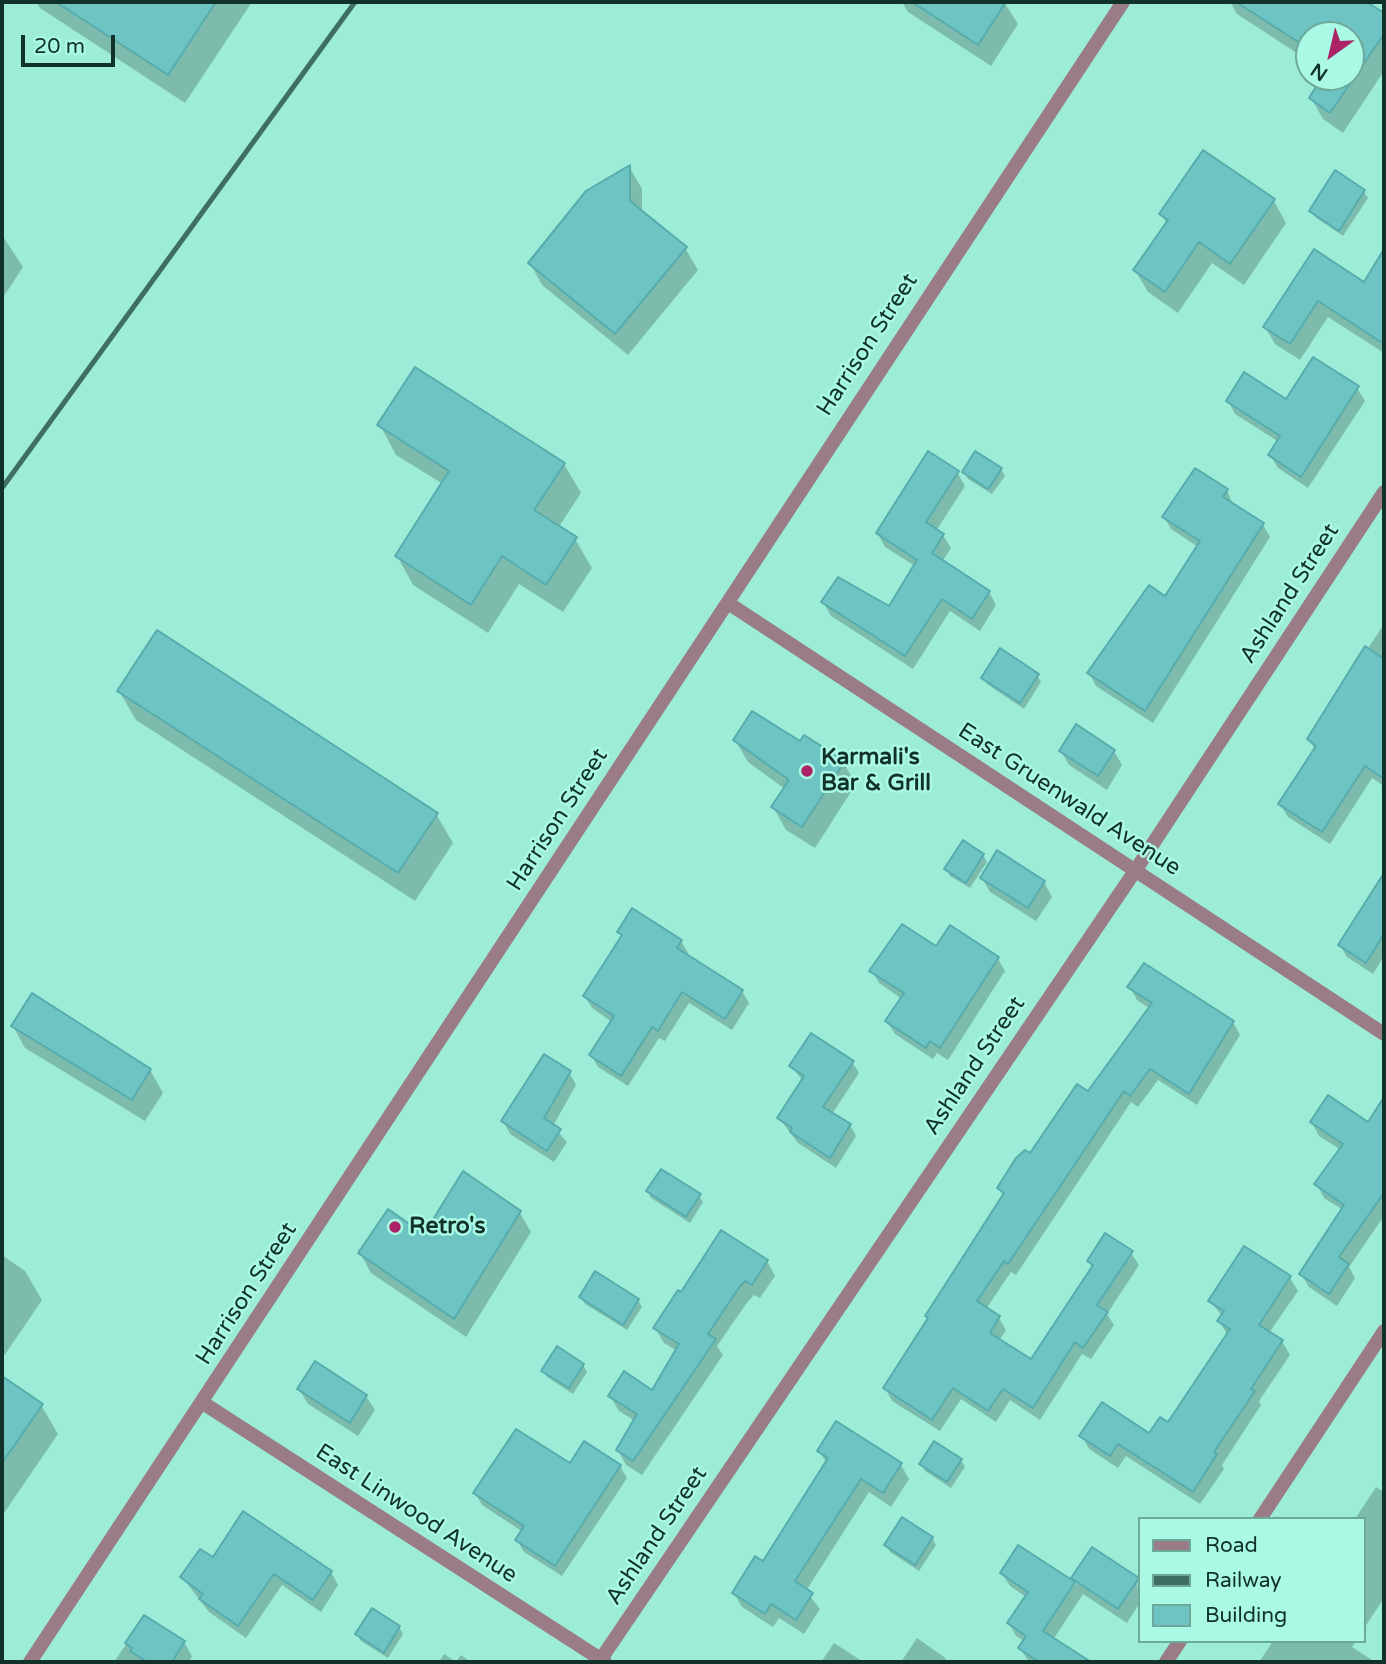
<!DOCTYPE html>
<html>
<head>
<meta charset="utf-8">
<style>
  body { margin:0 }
  #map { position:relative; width:1386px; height:1664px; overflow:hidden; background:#9decd7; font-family:"Varela Round",sans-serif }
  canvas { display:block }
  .frame { position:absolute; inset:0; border:4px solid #11322b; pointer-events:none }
  .legend { position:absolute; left:1138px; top:1517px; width:228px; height:126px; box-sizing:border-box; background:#aaf9e4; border:2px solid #6da99a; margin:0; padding:9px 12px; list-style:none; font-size:21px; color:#11322b }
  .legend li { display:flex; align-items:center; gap:14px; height:35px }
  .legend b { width:35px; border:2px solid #6da99a }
  .north { position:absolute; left:1295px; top:21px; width:70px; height:70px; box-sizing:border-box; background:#aaf9e4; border:2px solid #6da99a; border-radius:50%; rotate:214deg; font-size:19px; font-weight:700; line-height:28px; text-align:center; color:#11322b }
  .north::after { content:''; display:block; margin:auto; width:24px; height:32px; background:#ab2266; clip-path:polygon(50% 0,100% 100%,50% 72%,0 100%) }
  .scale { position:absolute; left:21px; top:35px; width:94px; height:32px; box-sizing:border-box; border:4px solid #11322b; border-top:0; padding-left:9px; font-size:21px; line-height:24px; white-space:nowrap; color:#11322b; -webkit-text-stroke:5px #aaf9e4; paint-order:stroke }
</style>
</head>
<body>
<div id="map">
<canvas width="1386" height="1664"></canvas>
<div class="frame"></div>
<ul class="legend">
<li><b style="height:9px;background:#997c86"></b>Road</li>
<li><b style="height:9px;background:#3f6f64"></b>Railway</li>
<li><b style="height:19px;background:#6ec3c3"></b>Building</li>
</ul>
<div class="north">N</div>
<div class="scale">20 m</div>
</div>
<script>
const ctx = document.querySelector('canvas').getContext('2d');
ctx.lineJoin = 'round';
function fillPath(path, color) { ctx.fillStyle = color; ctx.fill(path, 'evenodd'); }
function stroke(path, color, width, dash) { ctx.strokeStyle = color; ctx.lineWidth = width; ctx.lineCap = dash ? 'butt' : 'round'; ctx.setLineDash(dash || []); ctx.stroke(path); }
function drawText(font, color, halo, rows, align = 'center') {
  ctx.font = font + ' "Varela Round",sans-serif'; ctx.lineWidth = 5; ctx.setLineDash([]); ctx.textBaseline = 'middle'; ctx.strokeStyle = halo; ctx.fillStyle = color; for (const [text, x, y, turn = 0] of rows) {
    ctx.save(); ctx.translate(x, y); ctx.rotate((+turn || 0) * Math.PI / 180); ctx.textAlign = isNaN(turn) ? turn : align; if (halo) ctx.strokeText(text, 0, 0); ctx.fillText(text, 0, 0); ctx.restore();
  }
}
const shadow = new Path2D(`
  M36 2H252L185 103 40 8Z
  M902 2H1004L1018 24 991 66 908 12Z
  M1230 2H1364L1384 15V71L1343 133 1323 119 1311 98 1324 77H1351V35H1309V61L1237 14Z
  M630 168 642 189V213L685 248 698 270 628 355 542 285 530 263Z
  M1335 173 1364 192 1368 198 1343 236 1315 217 1311 211Z
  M1274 201 1286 223 1244 285 1212 263 1178 313 1148 292 1135 270 1167 224 1161 214Z
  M2 235 23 267 2 299Z
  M1315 252 1364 284 1384 253V353L1328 317 1300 360 1275 344 1265 327Z
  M1357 388 1365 401 1308 488 1278 468 1270 455 1279 442 1235 414 1228 401 1287 402Z
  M380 425 564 464 581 493 558 528 575 539 592 568 563 612 519 584 488 633 413 585 397 556 443 484 396 455Z
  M1001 469 1005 476 992 494 968 479 964 472Z
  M957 472 965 486 936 531 943 535 951 548 942 562 989 592 996 605 980 631 950 611 913 669 831 616 823 602 890 609 915 566 885 547 878 534Z
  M1227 490 1233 505 1263 525 1270 537 1153 723 1096 686 1089 673 1166 598 1198 547 1171 529 1164 517Z
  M1384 624V786L1372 778 1330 844 1288 817 1280 804 1315 750 1309 739Z
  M1037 675 1041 682 1024 709 987 684 983 678Z
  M119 691 436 814 453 843 415 901 136 720Z
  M735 740 843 762 856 784 815 848 786 830 773 807 785 789 748 762Z
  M1061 751H1114L1122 765 1107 790 1069 765Z
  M983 855 987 862 970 888 950 876 946 869Z
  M982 878 1044 882 1052 897 1036 921 990 892Z
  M1374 892 1384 899V956L1373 974 1347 957 1340 945Z
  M619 932 681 941 688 953 686 956 742 991 749 1003 732 1030 689 1003 665 1041 659 1038 628 1086 598 1067 591 1055 612 1022 592 1008 585 997 622 938Z
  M937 948 998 959 1005 971 948 1060 937 1053 933 1059 895 1034 887 1022 902 999 879 983 872 971Z
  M1130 987 1233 1022 1240 1035 1197 1105 1158 1080 1138 1107 1131 1102 1016 1275 1011 1272 986 1309 999 1318 1006 1330 999 1341 1031 1362 1093 1269 1089 1261 1131 1253 1139 1265 1107 1314 1114 1325 1091 1359 1082 1354 1040 1420 1010 1400 996 1422 961 1399 940 1431 892 1401 885 1388 929 1320 927 1316 1004 1197 999 1188 1088 1094 1150 1009 1137 1000Z
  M13 1026 150 1070 163 1093 145 1121 25 1048Z
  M852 1062 859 1073 832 1114 850 1125 856 1136 836 1168 798 1143 779 1118 803 1081 791 1066Z
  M569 1072 576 1085 553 1126 567 1142 554 1162 510 1134 503 1121Z
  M1370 1121 1384 1130V1216L1349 1267 1355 1278 1337 1306 1309 1287 1301 1274 1343 1210 1324 1198 1317 1184 1341 1150 1319 1136 1312 1123Z
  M464 1174 520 1213 531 1232 466 1337 371 1273 360 1253 424 1236Z
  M648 1191 699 1196 703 1202 690 1223 651 1198Z
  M1245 1248 1290 1278 1298 1291 1269 1333 1282 1341 1290 1355 1259 1401 1261 1405 1222 1465 1224 1469 1200 1504 1126 1456 1118 1468 1089 1449 1082 1436H1150L1169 1425 1227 1334 1219 1321 1222 1316 1210 1301Z
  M2 1255 25 1271 42 1300 2 1359Z
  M767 1261 775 1276 760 1298 754 1295 746 1304 717 1346 723 1355 642 1475 626 1465 618 1450 635 1421 619 1411 610 1396 652 1392 677 1351 664 1343 655 1328 682 1295Z
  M581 1297 638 1300 642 1307 627 1330 585 1304Z
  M583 1365 587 1372 573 1394 547 1377 543 1371Z
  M2 1378 41 1405 58 1434 2 1516Z
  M299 1389 366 1396 375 1410 358 1436 308 1404Z
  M819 1451 901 1465 909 1479 891 1507 869 1492 806 1591 820 1609 804 1634 779 1618 773 1627 742 1607 734 1593 763 1563 827 1464Z
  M961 1460 965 1467 951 1488 925 1471 921 1464Z
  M571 1466H620L627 1478 562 1576 524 1552 517 1540 523 1532 482 1505 475 1493Z
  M1376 1487 1384 1492V1598L1363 1630V1519H1355Z
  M932 1538 936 1545 919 1571 890 1552 886 1545Z
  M1019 1547 1077 1585 1073 1578 1137 1579 1139 1604 1127 1623 1083 1594 1053 1640 1085 1662H1029L1020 1648 1024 1641 1016 1636 1009 1623 1026 1597 1010 1586 1002 1574Z
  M213 1560 331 1572 338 1585 321 1612 282 1585 246 1638 209 1612 182 1577Z
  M144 1618 184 1642 192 1656 189 1662H114Z
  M399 1627 403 1634 388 1658 361 1641 357 1634Z
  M917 1638 944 1657 948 1662H901Z
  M1273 1641H1356L1352 1647 1375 1662H1259Z
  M834 1643 862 1661V1662H821Z
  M444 1654 456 1662H439Z
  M461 1655 471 1662H456Z`);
const building = new Path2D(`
  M56 2H216L168 75Z
  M912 2H1006L978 45Z
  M1236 2H1367L1384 13V34L1330 113 1309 98 1322 77H1351V35H1309V49Z
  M1203 150 1275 199 1230 264 1199 242 1165 292 1133 270 1168 220 1159 214Z
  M630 165V201L687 247 615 334 528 263 586 191Z
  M1335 170 1365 190 1339 231 1309 211Z
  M1314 249 1364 282 1384 249V344L1318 301 1290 344 1263 327Z
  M1313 357 1359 386 1301 477 1268 455 1280 436 1226 401 1244 372 1286 399Z
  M415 367 565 463 534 510 577 537 546 585 502 556 471 605 395 556 449 471 377 425Z
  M928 451 959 471 926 522 944 534 932 553 990 591 972 619 942 599 905 656 821 602 838 577 889 606 917 560 876 533Z
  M975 451 1002 468 988 489 962 472Z
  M1195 468 1228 489 1223 497 1264 523 1145 711 1087 673 1149 585 1165 596 1200 541 1162 517Z
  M157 630 438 813 398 873 117 691Z
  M1365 646 1384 659V779L1365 766 1322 832 1278 804 1316 746 1307 739Z
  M1000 648 1039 674 1020 703 981 678Z
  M752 711 800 741 804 735 845 761 802 827 771 807 789 780 733 740Z
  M1076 724 1115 750 1098 776 1059 751Z
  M963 840 984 854 966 883 944 869Z
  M997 850 1045 881 1028 908 980 878Z
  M1384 873V934L1366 963 1338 945Z
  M632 908 682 940 677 948 743 990 725 1019 682 992 658 1031 652 1027 621 1076 589 1055 614 1016 583 996 622 935 617 932Z
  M902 924 936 946 950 925 999 957 940 1048 930 1041 926 1048 885 1021 904 993 869 971Z
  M1144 963 1234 1021 1189 1094 1150 1069 1130 1096 1124 1091 1008 1264 1004 1261 977 1301 1000 1316 990 1333 1031 1359 1093 1265 1087 1261 1105 1233 1133 1251 1097 1305 1108 1312 1083 1348 1075 1342 1033 1408 1003 1389 988 1411 953 1388 932 1420 883 1388 928 1318 925 1316 1004 1193 997 1188 1016 1158 1025 1150 1030 1153 1077 1084 1088 1091 1152 1003 1127 987Z
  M32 993 151 1069 132 1100 11 1026Z
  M811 1033 854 1061 823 1107 851 1124 830 1158 790 1132 792 1128 777 1118 804 1076 789 1066Z
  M544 1054 571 1071 544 1118 561 1129 547 1151 501 1121Z
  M1328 1095 1368 1122 1384 1097V1193L1339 1257 1349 1264 1329 1294 1299 1274 1344 1205 1314 1184 1343 1144 1310 1122Z
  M661 1169 701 1194 686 1217 646 1191Z
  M463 1171 521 1211 454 1319 358 1253 388 1209 424 1234Z
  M721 1230 768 1260 752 1285 745 1281 738 1289 708 1334 716 1339 633 1461 616 1450 637 1414 608 1396 624 1371 652 1390 679 1344 653 1328 678 1290 681 1292Z
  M1244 1246 1291 1276 1259 1325 1283 1340 1251 1389 1255 1391 1214 1452 1217 1454 1193 1492 1118 1444 1110 1456 1079 1436 1102 1402 1149 1433 1160 1417 1168 1422 1230 1329 1217 1321 1224 1311 1208 1301Z
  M595 1271 639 1299 623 1325 579 1297Z
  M557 1346 584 1364 569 1388 541 1371Z
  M315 1361 367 1395 350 1423 297 1389Z
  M2 1376 43 1404 2 1463Z
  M836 1421 902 1463 883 1493 861 1479 795 1581 813 1593 796 1620 771 1604 765 1614 732 1593 755 1556 763 1561 828 1458 817 1451Z
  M516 1429 570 1463 584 1441 621 1465 555 1566 515 1540 524 1526 473 1493Z
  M934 1441 962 1459 947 1482 919 1464Z
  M243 1511 332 1571 313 1600 274 1574 238 1626 199 1599 203 1594 180 1577 200 1549 213 1557Z
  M902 1517 933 1537 915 1565 884 1545Z
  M1018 1545 1075 1582 1043 1631 1091 1662H1039L1018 1648 1026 1636 1007 1623 1028 1592 1000 1573Z
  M1092 1547 1139 1578 1118 1609 1071 1578Z
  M372 1608 400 1626 384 1653 355 1634Z
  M144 1615 185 1641 172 1662H147L130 1651 132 1648 125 1643Z`);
const minor = new Path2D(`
  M728 603 1384 1034
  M203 1403 605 1662
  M1260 1519 1384 1331
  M30 1662 1123 2
  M599 1662 1135 871 1384 492
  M1166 1662 1180 1641`);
const rail = new Path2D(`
  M2 488 355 2`);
const markers = [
  [807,771,7,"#ab2266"],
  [395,1227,7,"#ab2266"]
];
const streetNames = [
  ["Harrison Street",868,345,-57],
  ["Ashland Street",1290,594,-57],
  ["East Gruenwald Avenue",1069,800,33],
  ["Harrison Street",558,820,-57],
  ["Ashland Street",975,1066,-56],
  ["Harrison Street",247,1294,-57],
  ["East Linwood Avenue",416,1514,33],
  ["Ashland Street",657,1536,-56]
];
const poiNames = [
  ["Karmali's",821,758],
  ["Bar & Grill",821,784],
  ["Retro's",409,1227]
];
fillPath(shadow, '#0003');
fillPath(building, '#6ec3c3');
stroke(building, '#56acac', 2);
stroke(minor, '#997c86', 14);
stroke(rail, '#3f6f64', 5);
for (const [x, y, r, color] of markers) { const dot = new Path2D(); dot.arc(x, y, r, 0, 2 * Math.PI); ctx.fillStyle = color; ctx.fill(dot); stroke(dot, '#aaf9e4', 2.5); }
drawText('23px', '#11322b', '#aaf9e4', streetNames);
drawText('bold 23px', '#11322b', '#aaf9e4', poiNames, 'left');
</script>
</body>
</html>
